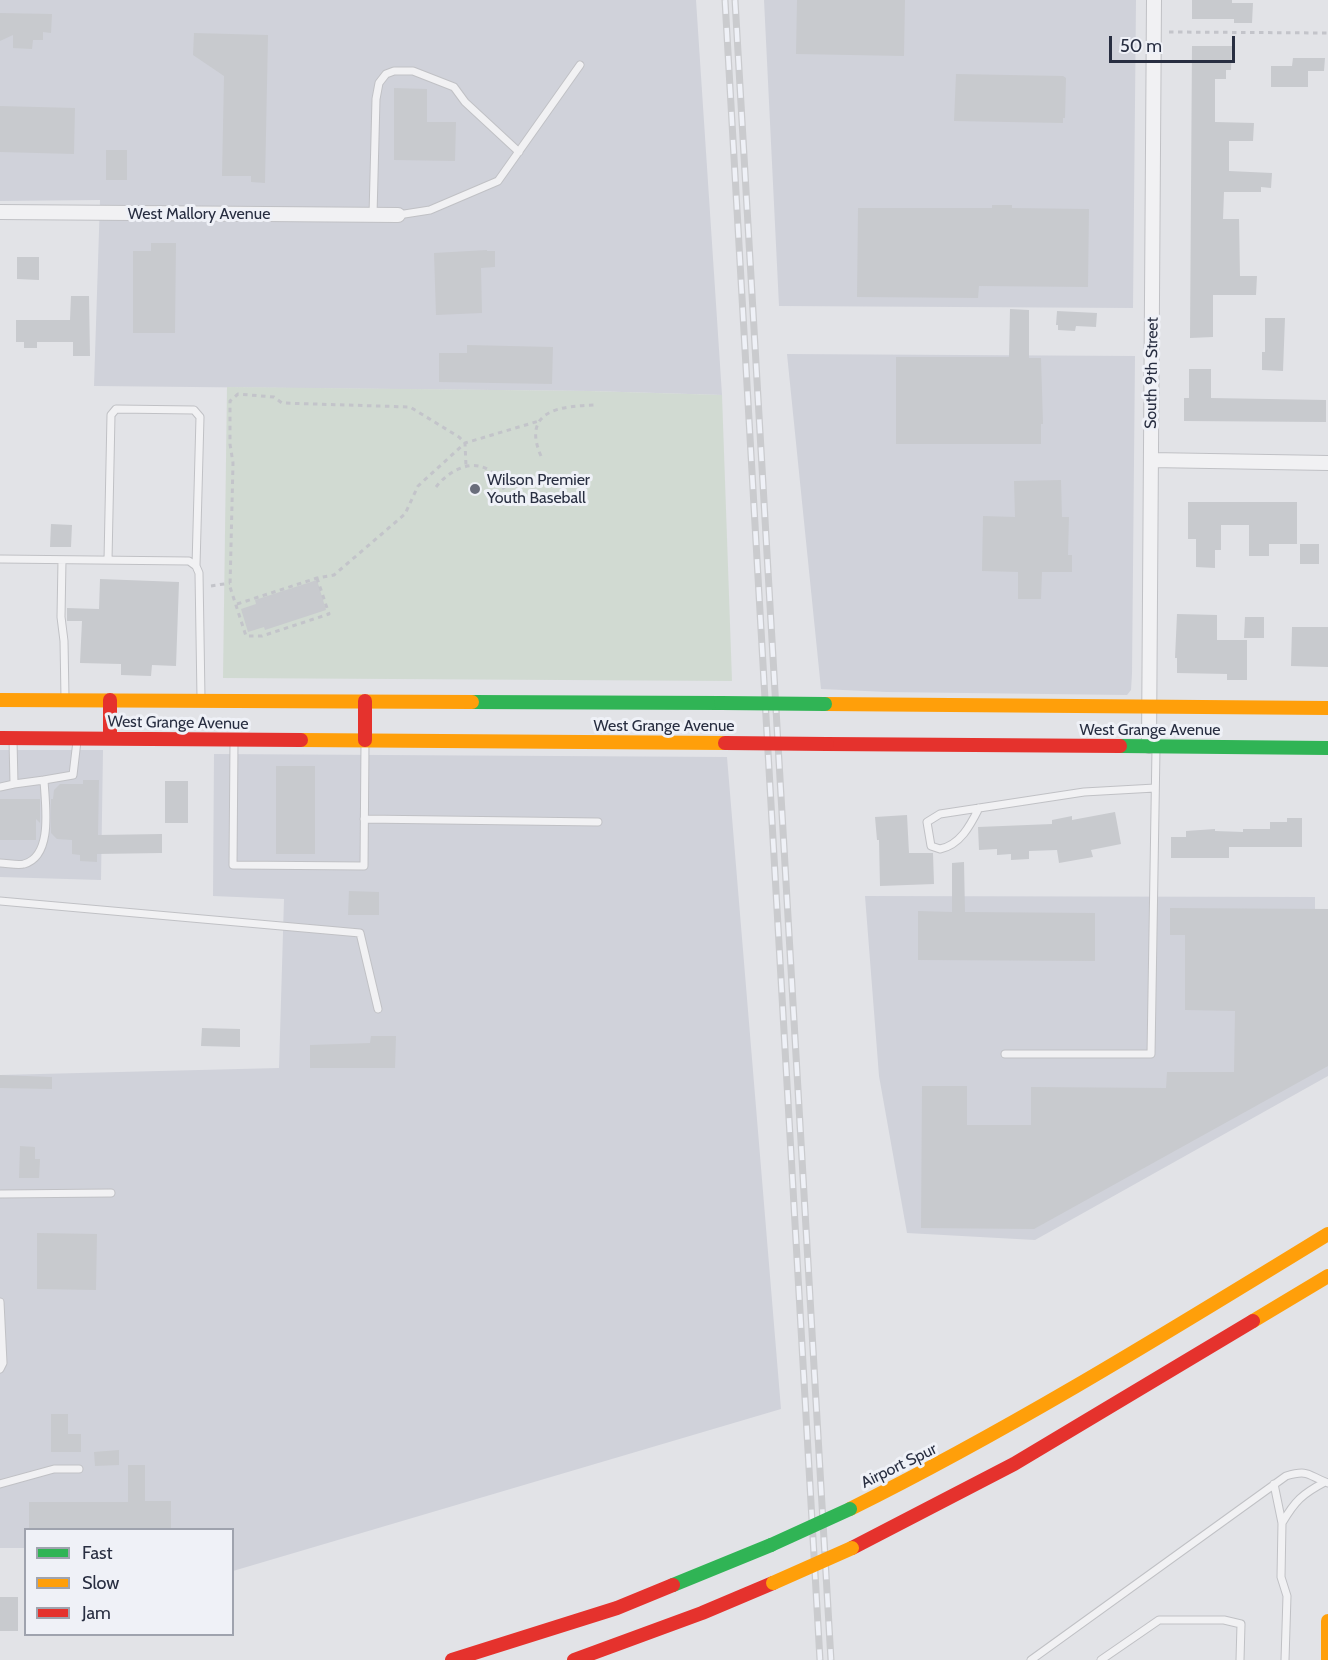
<!DOCTYPE html>
<html>
<head>
<meta charset="utf-8">
<style>
  body { margin:0 }
  #map { position:relative; width:1328px; height:1660px; overflow:hidden; background:#e2e3e7; font-family:Cabin,sans-serif }
  canvas { display:block }
  .legend { position:absolute; left:24px; top:1528px; width:210px; height:108px; box-sizing:border-box; background:#eff1f7; border:2px solid #9fa3ae; margin:0; padding:8px 10px; list-style:none; font-size:18px; color:#282e41 }
  .legend li { display:flex; align-items:center; gap:12px; height:30px }
  .legend b { width:30px; border:2px solid #9fa3ae }
  .scale { position:absolute; left:1109px; top:36px; width:126px; height:27px; box-sizing:border-box; border:3px solid #282e41; border-top:0; padding-left:8px; font-size:18px; line-height:21px; white-space:nowrap; color:#282e41; -webkit-text-stroke:4px #eff1f7; paint-order:stroke }
</style>
</head>
<body>
<div id="map">
<canvas width="1328" height="1660"></canvas>
<ul class="legend">
<li><b style="height:8px;background:#30b455"></b>Fast</li>
<li><b style="height:8px;background:#ff9f0a"></b>Slow</li>
<li><b style="height:8px;background:#e5322d"></b>Jam</li>
</ul>
<div class="scale">50 m</div>
</div>
<script>
const ctx = document.querySelector('canvas').getContext('2d');
ctx.lineJoin = 'round';
function fillPath(path, color) { ctx.fillStyle = color; ctx.fill(path, 'evenodd'); }
function stroke(path, color, width, dash) { ctx.strokeStyle = color; ctx.lineWidth = width; ctx.lineCap = dash ? 'butt' : 'round'; ctx.setLineDash(dash || []); ctx.stroke(path); }
function drawText(font, color, halo, rows, align = 'center') {
  ctx.font = font + ' Cabin,sans-serif'; ctx.lineWidth = 6; ctx.setLineDash([]); ctx.textBaseline = 'middle'; ctx.strokeStyle = halo; ctx.fillStyle = color; for (const [text, x, y, turn = 0] of rows) {
    ctx.save(); ctx.translate(x, y); ctx.rotate((+turn || 0) * Math.PI / 180); ctx.textAlign = isNaN(turn) ? turn : align; if (halo) ctx.strokeText(text, 0, 0); ctx.fillText(text, 0, 0); ctx.restore();
  }
}
const built = new Path2D(`
  M0 0H696L722 395 589 391 94 386 100 200 0 201Z
  M764 0H1136L1133 308 779 306Z
  M787 354 1135 356 1132 674 1131 690 1127 695 887 692 821 689Z
  M0 750H103L101 880 0 877Z
  M214 754 727 757 781 1409 233 1571 232 1530H26L25 1548H0V1075L279 1068 284 899 213 896Z
  M865 896 1315 897V928L1328 929V1076L1035 1240 907 1233 879 1076Z`);
const green = new Path2D(`
  M227 387 589 391 722 395 732 681 223 678Z`);
const building = new Path2D(`
  M797 0H905L904 56 796 54Z
  M1192 0H1232V3H1253L1252 23H1234V19H1192Z
  M0 13 52 14 51 33 43 32V40H33L32 49 13 48V35L0 41Z
  M194 33 268 35 265 183 251 182V176H222L224 76 193 55Z
  M1192 46H1232L1231 70H1226V79H1215V122L1254 123 1253 141H1229V171L1272 173 1271 188 1261 187V192H1224L1223 219H1239L1240 276H1257L1256 295H1213V337L1190 338Z
  M1293 58H1325L1324 71H1308V87H1271V66H1292Z
  M956 74 1063 76 1066 78 1065 118H1063V123L954 121Z
  M394 88 427 89V122H456L455 161 394 160Z
  M0 106 75 108 74 154 0 152Z
  M106 150H127V180H106Z
  M992 205H1012V208L1089 209 1088 287 979 286 978 298 857 297 858 208H992Z
  M151 243H176L175 333H133V251H151Z
  M487 250V251H495V267L481 268 482 313 436 315 434 253Z
  M17 257H39V280L17 279Z
  M71 296H89L90 356H73V342H37V348H24V342H16V320H70Z
  M1010 309 1029 310V358H1041L1043 424H1041V444H896V357H1009Z
  M1057 311 1097 313 1096 327 1076 326 1075 331 1058 330V325H1056Z
  M1265 318H1285L1283 371 1262 370V352H1265Z
  M467 345 553 347 552 384 439 382V353H467Z
  M1189 369H1211V398L1326 400V422L1184 421V398H1189Z
  M1061 480 1062 517H1069L1068 555H1072V572H1042L1041 599H1018V572L982 571 983 516 1015 517 1014 481Z
  M1188 502H1297V544H1269V556H1249V525H1221V550H1215V568L1196 567V539H1188Z
  M51 524 72 525 71 547H50Z
  M1300 544H1319V564H1300Z
  M100 579 179 582 176 666 152 665 151 676 121 675V664L80 663 82 621H67V608L99 609Z
  M317 580 326 610 265 630 264 627 248 632 241 609 256 604 255 600Z
  M1177 614 1217 615V640H1247V680H1227V674L1177 673V658H1175Z
  M1245 617H1264V638H1244Z
  M1292 627H1328V667L1291 666Z
  M276 766H315V854H276Z
  M83 780H99L98 835 162 834V853L97 854V862L80 861V855L72 854V840L57 839 51 833V799H53L54 790 60 784H83Z
  M165 781H188V823H165Z
  M0 799H40V823L36 819V840H0Z
  M1115 812 1121 844 1091 850 1093 857 1059 863 1057 850 1029 851V859L1011 860V854L997 855V849L979 850 978 827 1052 824V820L1072 816V820Z
  M907 815 909 853H933L934 884 880 886 879 840H877L875 817Z
  M1287 818H1302V847H1229V858H1171V837H1186V831L1215 829V831L1243 832V829H1270V822H1287Z
  M964 862 965 912 1095 913V961L918 960V911L952 912V863Z
  M349 891 379 892V915H348Z
  M1170 908 1328 909V1066L1034 1229 921 1228 922 1086H967V1125H1031V1087L1166 1088 1167 1072H1234L1235 1011 1185 1010V935H1170Z
  M202 1028 240 1029V1047L201 1046Z
  M371 1036H396L395 1068H310V1045L370 1043Z
  M0 1075 52 1077V1089L0 1088Z
  M20 1146 35 1147V1159H40L39 1178H19Z
  M37 1233 97 1234 96 1290 37 1289Z
  M51 1414H68V1434H81V1452H51Z
  M119 1450V1465L95 1466 94 1452Z
  M128 1465H145V1501H171V1530H29V1502H128Z
  M0 1597H18V1631H0Z`);
const path = new Path2D(`
  M1169 32 1328 33
  M541 456C521 410 561 406 595 405
  M436 487C449 470 475 456 494 474 502 483 505 493 513 502
  M317 578 329 614 262 636H246L230 587 233 463 230 444V401L238 394 274 397 282 403 410 407 459 437 465 443 466 466
  M211 586 230 583
  M237 604 317 578 334 575 405 514 418 486 465 443 539 421`);
const lane = new Path2D(`
  M373 215 376 99 379 83 386 74 394 71H413L454 87 465 102 519 152
  M398 215 430 210 498 181 580 65
  M0 559 189 561 196 566 199 573 201 698
  M62 560 61 617 64 641 65 698
  M108 560 111 415 116 409 194 410 200 417 196 566
  M13 740 14 784 44 780
  M234 742 233 865 364 866 365 743
  M0 787 14 784
  M979 808C970 826 960 845 940 849L931 846 927 822 940 814 1084 792 1155 788
  M364 819 598 822
  M0 863C7 863 18 866 24 864 54 856 45 803 44 780L73 775 77 741
  M0 901 360 933 378 1009
  M1005 1054H1151L1156 749
  M0 1194 111 1193
  M0 1302 3 1363 0 1369
  M0 1484 54 1469H79
  M1274 1484 1282 1523 1281 1577 1287 1596 1285 1660
  M1282 1523C1295 1501 1302 1494 1325 1482
  M1031 1660 1286 1476C1310 1469 1308 1476 1328 1483
  M1101 1660 1159 1620H1224L1241 1624 1240 1660`);
const street = new Path2D(`
  M0 212 398 215
  M1151 460 1328 463
  M1149 746 1154 0`);
const fast = new Path2D(`
  M472 702 721 703
  M1120 746 1328 748
  M673 1585 771 1545`);
const slow = new Path2D(`
  M0 700 472 702
  M825 704 1328 708
  M301 740 725 743
  M1253 1321 1328 1276
  M850 1509C1015 1427 1171 1330 1328 1234
  M1328 1621V1660`);
const jam = new Path2D(`
  M110 700V738
  M365 701V740
  M0 738 301 740
  M827 744 1120 746
  M852 1548 1014 1464 1253 1321
  M452 1660 617 1608 673 1585
  M574 1660 702 1613 773 1583`);
const rail = new Path2D(`
  M725 0 820 1660
  M735 0 831 1660`);
const fastBridge = new Path2D(`
  M721 703 825 704
  M771 1545 850 1509`);
const slowBridge = new Path2D(`
  M773 1583 852 1548`);
const jamBridge = new Path2D(`
  M725 743 827 744`);
const markers = [
  [475,489,6,"#696d7b"]
];
const streetNames = [
  ["West Mallory Avenue",199,214],
  ["South 9th Street",1152,373,-89],
  ["West Grange Avenue",178,723,1],
  ["West Grange Avenue",664,726],
  ["West Grange Avenue",1150,730],
  ["Airport Spur",899,1466,-26]
];
const poiNames = [
  ["Wilson Premier",487,480],
  ["Youth Baseball",487,498]
];
fillPath(built, '#d0d2da');
fillPath(green, '#d1dad2');
fillPath(building, '#c8cace');
stroke(lane, '#c0c1c5', 9);
stroke(street, '#c0c1c5', 16);
stroke(path, '#c3c4ca', 3, [4.5, 4.5]);
stroke(lane, '#f1f1f3', 7);
stroke(street, '#f1f1f3', 14);
stroke(fast, '#30b455', 14);
stroke(slow, '#ff9f0a', 14);
stroke(jam, '#e5322d', 14);
stroke(rail, '#cacbce', 7);
stroke(rail, '#eff1f7', 4.5, [14]);
stroke(fastBridge, '#30b455', 14);
stroke(slowBridge, '#ff9f0a', 14);
stroke(jamBridge, '#e5322d', 14);
for (const [x, y, r, color] of markers) { const dot = new Path2D(); dot.arc(x, y, r, 0, 2 * Math.PI); ctx.fillStyle = color; ctx.fill(dot); stroke(dot, '#eff1f7', 2); }
drawText('16px', '#282e41', '#eff1f7', streetNames);
drawText('16px', '#282e41', '#eff1f7', poiNames, 'left');
</script>
</body>
</html>
